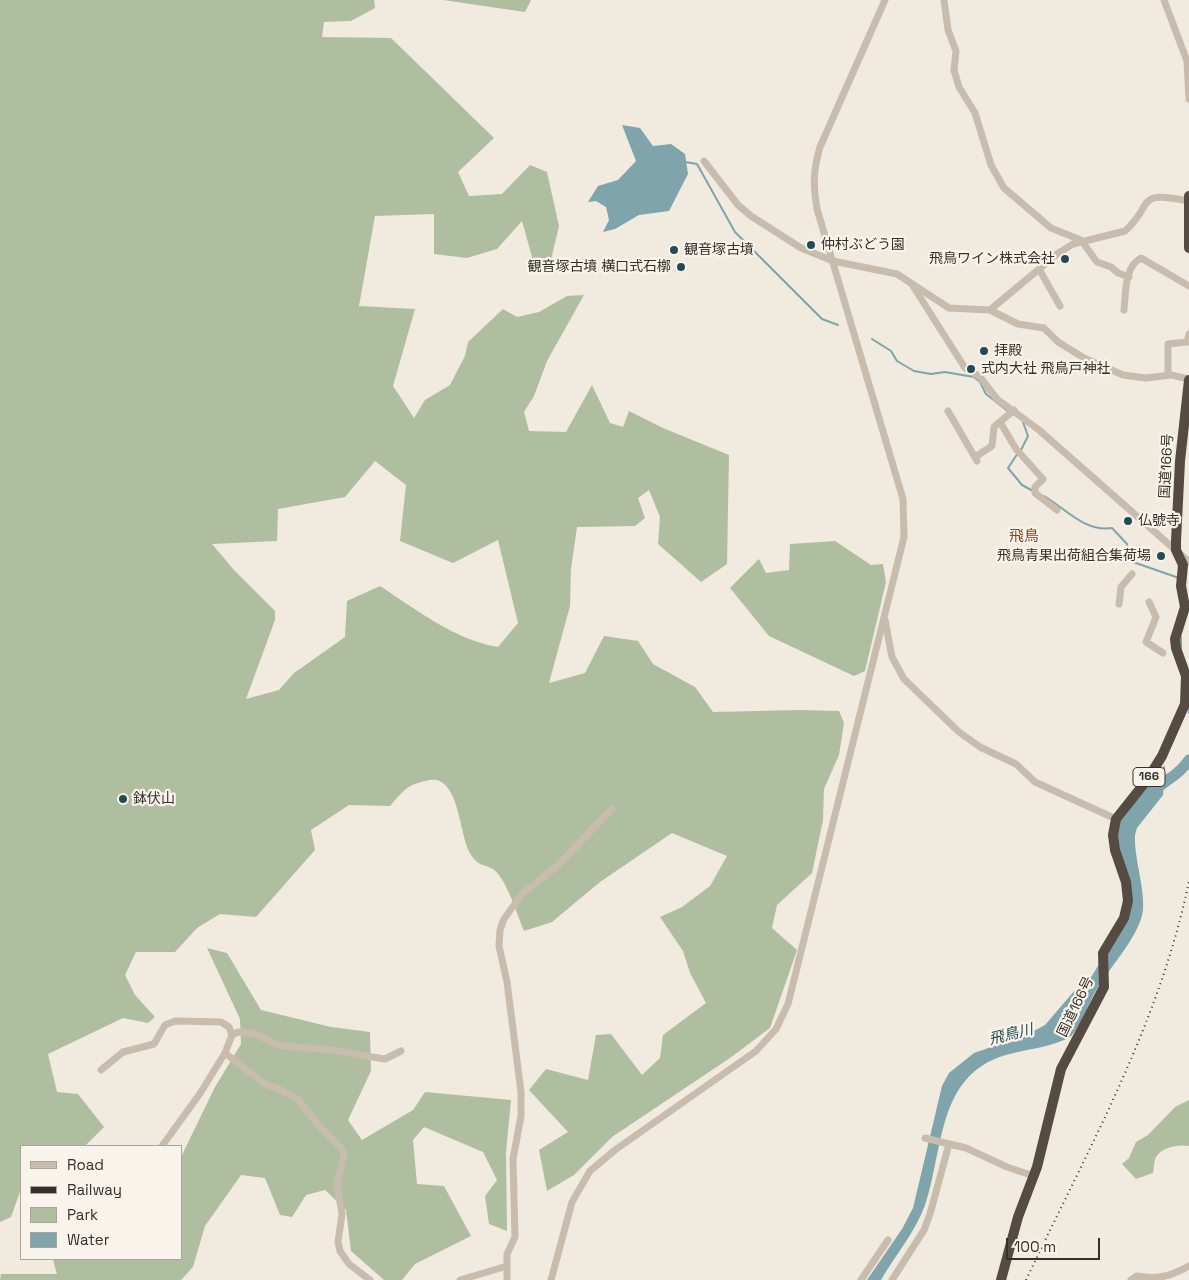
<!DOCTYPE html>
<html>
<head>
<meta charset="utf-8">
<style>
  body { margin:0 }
  #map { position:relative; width:1189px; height:1280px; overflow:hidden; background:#f0eadf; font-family:"Space Grotesk",sans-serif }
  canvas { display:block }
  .legend { position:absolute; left:20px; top:1145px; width:162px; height:115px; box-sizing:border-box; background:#f8f4eb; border:1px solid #aaa59e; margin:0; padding:6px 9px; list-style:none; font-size:15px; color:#362f2a }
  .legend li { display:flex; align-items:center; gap:10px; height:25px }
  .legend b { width:25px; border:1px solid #aaa59e }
  .scale { position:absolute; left:1006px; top:1238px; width:94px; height:22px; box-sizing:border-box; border:2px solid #362f2a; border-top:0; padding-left:6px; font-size:15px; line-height:18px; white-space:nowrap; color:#362f2a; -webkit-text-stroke:4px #f8f4eb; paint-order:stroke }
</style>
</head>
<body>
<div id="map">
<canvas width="1189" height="1280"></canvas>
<ul class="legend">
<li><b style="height:6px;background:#c8bcac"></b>Road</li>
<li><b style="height:6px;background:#362f2a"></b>Railway</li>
<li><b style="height:14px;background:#b0bea0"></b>Park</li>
<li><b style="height:14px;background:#80a4ab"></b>Water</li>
</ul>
<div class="scale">100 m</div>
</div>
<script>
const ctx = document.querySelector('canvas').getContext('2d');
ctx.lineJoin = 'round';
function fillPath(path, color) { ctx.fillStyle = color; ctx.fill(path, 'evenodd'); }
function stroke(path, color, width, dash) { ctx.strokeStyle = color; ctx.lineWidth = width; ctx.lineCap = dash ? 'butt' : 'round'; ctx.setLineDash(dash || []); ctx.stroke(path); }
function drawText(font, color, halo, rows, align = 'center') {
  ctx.font = font + ' "Space Grotesk","Noto Sans JP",sans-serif'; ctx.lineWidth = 4.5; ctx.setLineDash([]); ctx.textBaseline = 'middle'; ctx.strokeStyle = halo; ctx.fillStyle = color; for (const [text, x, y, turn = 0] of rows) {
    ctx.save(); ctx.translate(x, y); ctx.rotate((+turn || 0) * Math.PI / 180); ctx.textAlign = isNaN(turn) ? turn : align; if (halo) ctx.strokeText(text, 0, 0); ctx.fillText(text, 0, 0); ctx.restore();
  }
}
const green = new Path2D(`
  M0 0H374L375 8 351 21 324 22 322 37 391 38 494 138 458 172 469 196 502 194 530 165 547 172 559 226 551 260 536 271 522 221 497 249 467 258 434 254V214L375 216 359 306 415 309 393 386 414 418 425 400 450 385 465 356 468 342 503 309 517 317 539 312 567 296 584 295 547 361 534 396 524 412 529 431 566 432 592 385 610 423 623 427 629 411 663 428 729 455 727 564 701 582 658 544 660 517 649 490 638 498 645 518 635 526 577 527 571 569 570 606 549 683 585 673 604 636 638 641 653 664 695 687 713 712 800 710 839 711 844 723 839 755 824 789 823 820 812 873 777 905 772 928 797 950 770 1028 730 1058 612 1137 574 1175 547 1191 539 1150 568 1132 529 1090 546 1069 588 1080 596 1035 611 1034 642 1075 660 1058 663 1035 706 1003 690 973 683 951 660 917 682 907 710 886 727 856 672 833 600 882 552 922 524 931C518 917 506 878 494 870 483 863 478 867 470 853 459 834 459 775 430 780 406 785 406 788 390 806L349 805 311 830 315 850 256 917 220 914 197 928 175 952H136L125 975 135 995 155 1017 148 1023 123 1018 48 1054 57 1092 78 1094 104 1127 85 1146H21V1189L11 1217 0 1222ZM375 461 406 485 400 541 453 563 498 540 518 623 498 647C455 640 417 610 380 586L347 601 345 637 294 673 279 690 246 699 275 620V611L234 570 212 544 277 541 278 509 345 497Z
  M443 0H531L525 12Z
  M835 541 871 565 883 564 886 582 865 671 854 676 769 636 730 588 759 559 766 573 789 570 790 544Z
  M207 948 227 953 261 1010 331 1027 370 1032 371 1071 348 1120 362 1140 413 1110 425 1092 511 1100 506 1152 507 1231 489 1224 485 1196 497 1180 483 1152 424 1127 413 1140 417 1184 444 1186 471 1236 415 1264 402 1280H384L351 1251 346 1210 325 1190 306 1195 292 1217 280 1215 265 1178 241 1175 205 1226 193 1267 181 1280H0L1 1274H57L53 1260 181 1259V1157L215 1087 241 1044 240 1019Z
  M1189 1100V1146C1179 1144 1162 1147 1156 1157 1154 1161 1154 1168 1153 1173L1136 1179 1122 1164 1129 1158 1136 1142 1148 1135 1175 1107Z`);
const water = new Path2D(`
  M622 125 640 128 653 146 671 144 685 154 688 174 669 211 639 215 615 229 603 232 609 220 606 207 596 201 588 202 598 186 618 180 636 161Z
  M1165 765 1163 795 1137 828 1135 835C1134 859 1145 888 1143 910 1140 935 1111 966 1098 987 1089 1002 1083 1020 1073 1034 1071 1037 1068 1039 1064 1040 1028 1055 994 1047 965 1081 939 1111 938 1168 925 1205 915 1233 895 1255 881 1280H867L902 1229 913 1208 942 1086 949 1073 974 1053 1026 1035 1045 1025 1076 989 1090 979 1127 918 1117 843 1119 821Z`);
const stream = new Path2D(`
  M685 162 697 164 735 232 822 319 838 325
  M872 339 891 351 897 361 914 371 931 374 945 372 974 377 980 382 986 394 1009 412
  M1021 450 1028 436 1023 422
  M1018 453 1008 468 1022 485 1033 491
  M1044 496C1065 508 1084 532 1112 528L1127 544 1129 558 1133 562 1179 578
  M1181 637V650
  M1189 707V713`);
const river = new Path2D(`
  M1153 793C1165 778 1176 779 1189 760`);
const minor = new Path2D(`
  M944 0 948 30 956 51 954 70 959 87 975 113 991 165 1004 188 1051 228 1081 240 1097 262 1111 267 1118 273 1129 277
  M1164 0 1187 61 1189 99
  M704 161 738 205 751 216 801 248 833 261 897 274 949 308 990 310 1057 254 1073 244 1125 231C1155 204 1134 190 1188 201
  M1039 269 1060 306
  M913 286 965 368 980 377 997 399 1039 430 1189 562
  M990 310 1018 324 1044 328 1058 342 1084 358 1123 375 1146 378 1171 375 1189 379
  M1124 310C1126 293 1124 267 1141 258L1189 286
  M1168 375V344L1187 342 1189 334
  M948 411 977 461
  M1000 422 1016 449 1043 479 1035 487V493L1057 510
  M975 457 992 446 994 427 1014 410
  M1149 602 1156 617 1146 642 1163 653
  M1119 604 1121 587 1132 574
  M885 620 892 657 904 679 959 732 980 747 1016 764 1035 782 1116 819
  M225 1053 266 1085 277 1088 299 1100 318 1125 342 1149 344 1154 337 1184 342 1214 338 1242 340 1251 349 1264 370 1280
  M101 1070 123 1052 154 1044 165 1025 175 1021 221 1022 229 1027 232 1035
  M925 1138 966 1148 1007 1167 1034 1176
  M162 1146 199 1095 225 1053 232 1035 238 1032 253 1033 278 1045 339 1051 372 1057 385 1059 401 1051
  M460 1280 507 1266
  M507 1280V1254L515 1237 513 1159 521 1116V1092L507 982 499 946 500 930 504 919 522 894 557 866 612 809
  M551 1280 572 1202 590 1171 615 1150 756 1051 776 1029 788 1004 904 537 903 499 817 209C813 184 813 171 820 147L885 0
  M861 1280 888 1240
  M892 1280 924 1230 930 1214 949 1144
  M1131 1280 1137 1276C1158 1280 1171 1276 1189 1266`);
const highway = new Path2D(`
  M1189 196V248
  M1001 1280 1018 1217 1037 1167 1061 1069 1104 987 1103 953 1124 918 1128 901 1126 882 1115 850 1113 835 1116 819 1147 780 1162 756 1185 704 1186 676 1176 648 1175 639 1185 607 1181 586 1183 565 1176 550V541L1180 461 1189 380`);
const rail = new Path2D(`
  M1026 1280C1087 1151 1160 1023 1189 881`);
const markers = [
  [811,245,5,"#234b54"],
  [674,250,5,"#234b54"],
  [1065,259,5,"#234b54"],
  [681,267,5,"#234b54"],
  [984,351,5,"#234b54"],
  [971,369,5,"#234b54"],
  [1128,521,5,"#234b54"],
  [1161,556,5,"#234b54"],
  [123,799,5,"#234b54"]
];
const shields = [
  [1149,777,32]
];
const shieldNames = [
  ["166",1149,777]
];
const poiNames = [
  ["仲村ぶどう園",821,245],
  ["観音塚古墳",684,250],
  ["飛鳥ワイン株式会社",1055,259,"right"],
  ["観音塚古墳 横口式石槨",671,267,"right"],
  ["拝殿",994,351],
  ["式内大社 飛鳥戸神社",981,369],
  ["仏號寺",1138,521],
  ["飛鳥青果出荷組合集荷場",1151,556,"right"],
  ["鉢伏山",133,799]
];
const streetNames = [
  ["国道166号",1167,466,-87],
  ["国道166号",1076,1007,-64]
];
const neighbourhoodNames = [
  ["飛鳥",1024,537]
];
const waterNames = [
  ["飛鳥川",1011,1035,-14]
];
fillPath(green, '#b0bea0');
fillPath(water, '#80a4ab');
stroke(stream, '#80a4ab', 2);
stroke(river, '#80a4ab', 11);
stroke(minor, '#c8bcac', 7);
stroke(highway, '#564b42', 10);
stroke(rail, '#362f2a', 2, [1, 4]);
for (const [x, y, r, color] of markers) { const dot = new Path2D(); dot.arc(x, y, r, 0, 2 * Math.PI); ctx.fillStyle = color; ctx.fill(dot); stroke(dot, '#f8f4eb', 2); }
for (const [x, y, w] of shields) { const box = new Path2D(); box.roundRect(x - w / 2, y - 9.5, w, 19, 4); ctx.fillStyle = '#f8f4eb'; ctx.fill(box); stroke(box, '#362f2a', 1); }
drawText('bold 12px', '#362f2a', null, shieldNames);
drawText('14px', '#362f2a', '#f8f4eb', poiNames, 'left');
drawText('14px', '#362f2a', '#f8f4eb', streetNames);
drawText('15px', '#7e482a', '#f8f4eb', neighbourhoodNames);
drawText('italic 15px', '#234b54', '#f8f4eb', waterNames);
</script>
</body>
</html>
